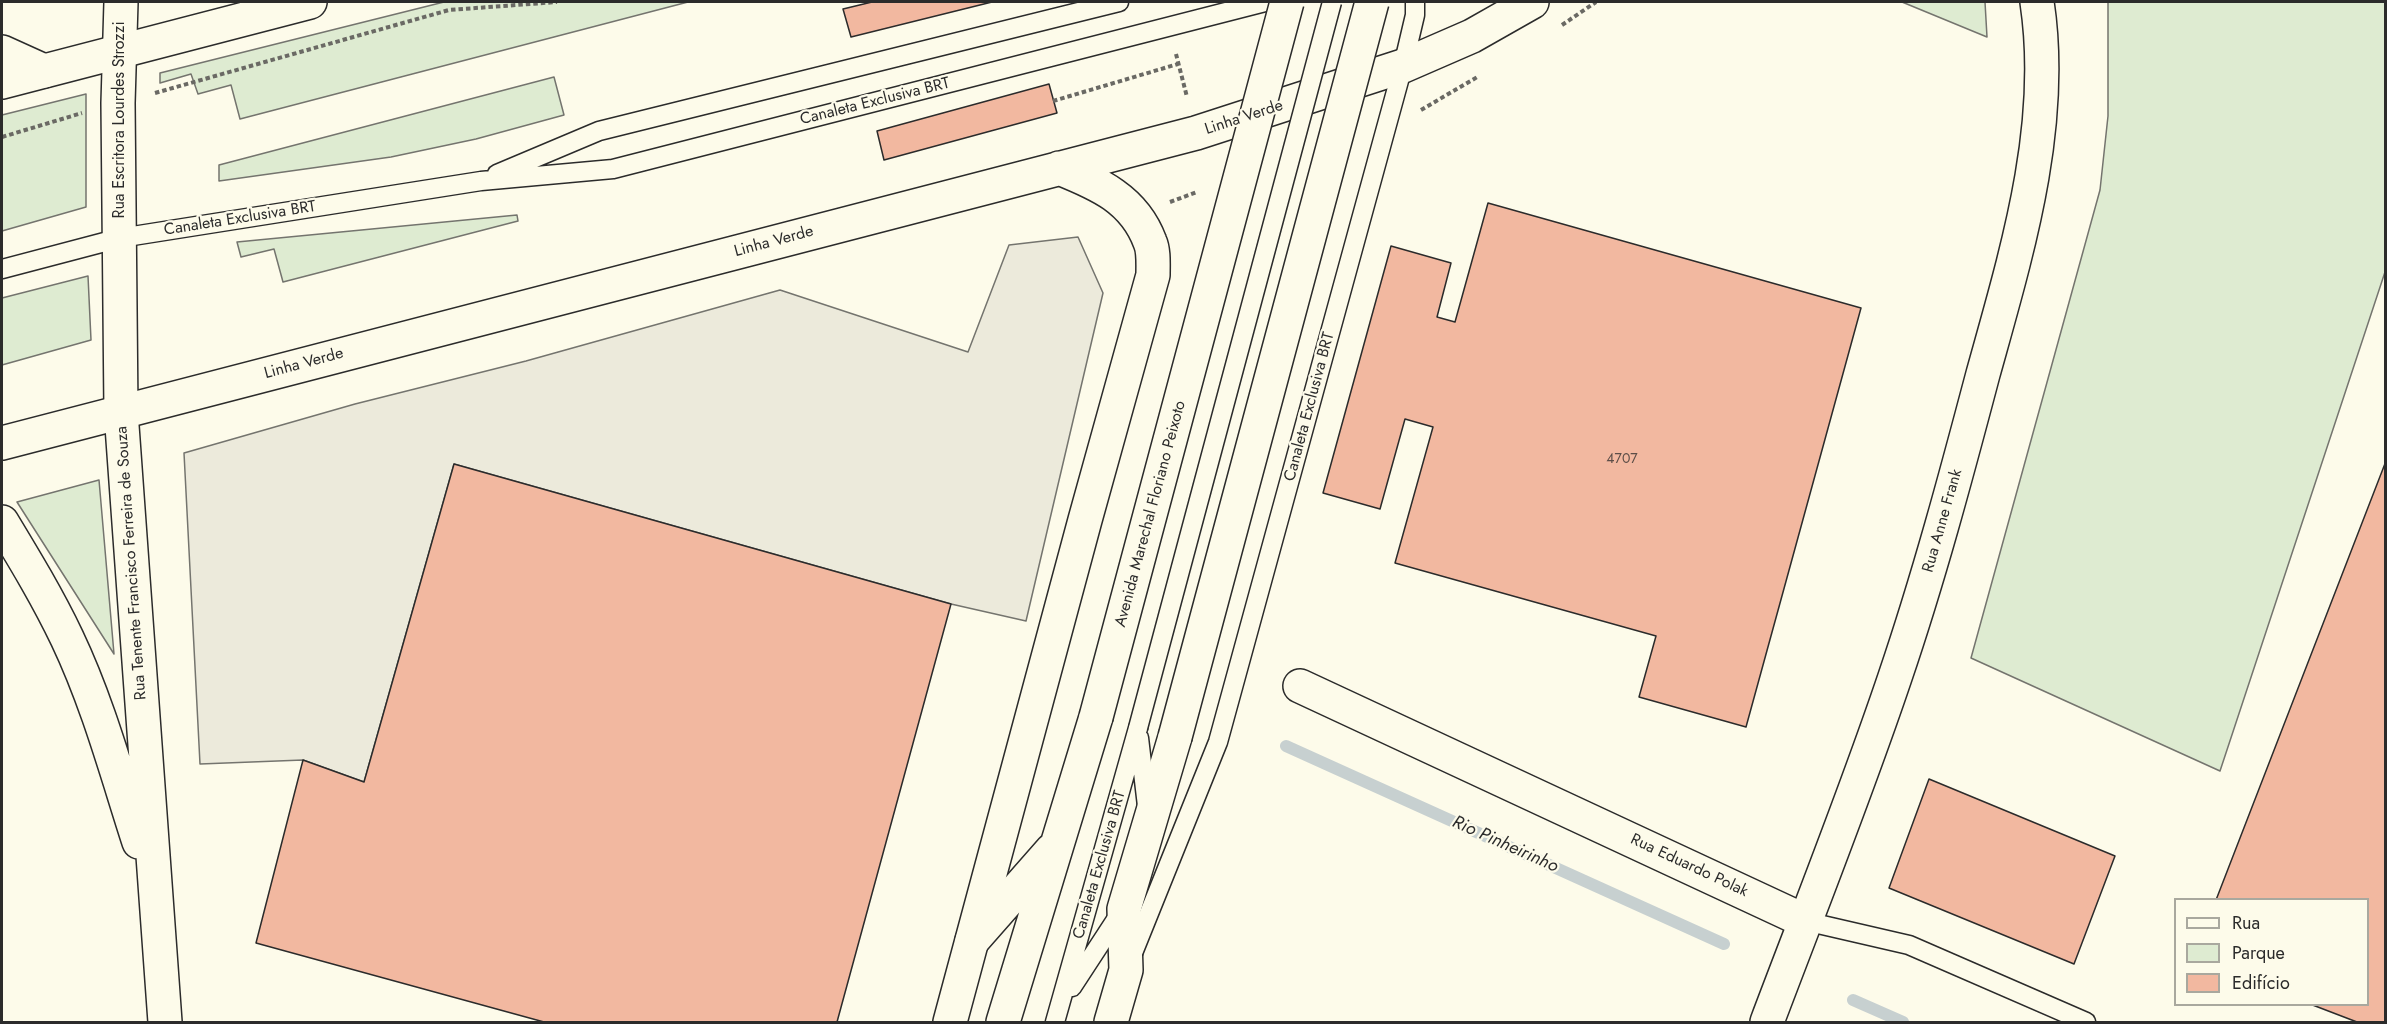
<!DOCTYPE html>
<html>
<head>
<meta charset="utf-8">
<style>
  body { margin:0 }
  #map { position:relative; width:2387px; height:1024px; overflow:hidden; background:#fdfbea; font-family:Jost,sans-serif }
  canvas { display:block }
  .frame { position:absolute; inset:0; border:3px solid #2b2b2b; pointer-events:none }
  .legend { position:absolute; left:2174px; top:898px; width:195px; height:108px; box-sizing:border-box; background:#fdfbea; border:2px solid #a9a89e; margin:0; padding:8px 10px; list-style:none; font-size:18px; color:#2b2b2b }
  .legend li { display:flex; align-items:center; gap:12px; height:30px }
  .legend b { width:30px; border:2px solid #a9a89e }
</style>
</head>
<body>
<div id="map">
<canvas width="2387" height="1024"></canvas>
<div class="frame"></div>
<ul class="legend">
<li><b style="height:8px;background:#fdfbea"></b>Rua</li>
<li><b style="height:16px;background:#deebd1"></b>Parque</li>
<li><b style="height:16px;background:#f2b8a0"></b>Edifício</li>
</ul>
</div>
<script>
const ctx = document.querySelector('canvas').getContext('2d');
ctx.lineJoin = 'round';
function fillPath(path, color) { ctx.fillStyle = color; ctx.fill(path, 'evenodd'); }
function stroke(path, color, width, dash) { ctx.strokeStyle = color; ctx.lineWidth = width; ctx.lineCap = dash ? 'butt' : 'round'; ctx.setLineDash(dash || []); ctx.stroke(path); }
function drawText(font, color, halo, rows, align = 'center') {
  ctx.font = font + ' Jost,sans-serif'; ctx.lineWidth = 4.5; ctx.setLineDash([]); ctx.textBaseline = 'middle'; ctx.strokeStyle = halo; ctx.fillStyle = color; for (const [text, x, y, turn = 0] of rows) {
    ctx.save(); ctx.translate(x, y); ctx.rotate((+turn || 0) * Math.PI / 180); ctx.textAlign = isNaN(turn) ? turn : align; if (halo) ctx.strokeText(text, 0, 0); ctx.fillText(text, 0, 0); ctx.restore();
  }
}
const green = new Path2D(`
  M444 2H688L240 119 231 85 198 94 191 74 160 83V73Z
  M1902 2H1985L1987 37Z
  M2108 2H2385V272L2220 771 1971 658 2100 190 2108 116Z
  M554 77 564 115 476 139 391 157 219 181V165Z
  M86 94V207L2 231V115Z
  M517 215 518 221 283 282 274 249 241 257 237 242Z
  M88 276 91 340 2 365V298Z
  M99 480 114 654 17 502Z`);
const parking = new Path2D(`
  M1078 237 1103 293 1026 621 951 604 454 464 364 782 303 760 200 764 184 453 355 404 526 361 780 290 968 352 1009 245Z`);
const stream = new Path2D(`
  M1286 746 1724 944
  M1853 1000 1903 1022`);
const building = new Path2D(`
  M872 2H992L851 37 843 9Z
  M1049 84 1057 113 884 160 877 131Z
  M1488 203 1861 308 1746 727 1639 697 1656 636 1395 563 1433 427 1405 419 1380 509 1323 493 1391 246 1451 263 1437 317 1455 322Z
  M2386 461V1022H2357L2310 1004H2368V900H2216Z
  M454 464 951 604 837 1022H544L256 943 303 760 364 782Z
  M1929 779 2115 856 2074 964 1889 888Z`);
const path = new Path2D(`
  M1562 25 1596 2
  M1176 54 1187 97
  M155 93 449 10 557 2
  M1053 101 1178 64
  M1421 110 1479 76
  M2 137 82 113
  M1170 202 1197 192`);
const service = new Path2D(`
  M497 174 599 131 1119 2
  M2 269 120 238 481 181 613 169 1265 2
  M1139 738 1147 806
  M1805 921 1909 945 2086 1022
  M1133 953 1218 742 1403 66 1415 15V2
  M1072 987 1121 912
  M1055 1022 1138 728`);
const minor = new Path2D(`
  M1300 686 1805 921`);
const tertiary = new Path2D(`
  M972 941 1052 850
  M1003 1022 1096 717
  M1111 1022 1126 970 1124 909 1175 737`);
const secondary = new Path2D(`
  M2 52 44 71`);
const primary = new Path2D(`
  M121 2 118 103 121 412 165 1022
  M2 522C25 560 48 598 67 638 98 703 117 774 139 842
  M1767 1022C1810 908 1856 793 1895 677 1929 577 1956 476 1983 374 2016 255 2056 127 2037 2`);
const trunk = new Path2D(`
  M2 82 310 2
  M2 443 1196 133 1403 66 1472 36 1532 2
  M950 1022 1085 520 1153 275C1153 264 1154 251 1150 242 1134 199 1099 184 1059 168`);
const serviceBridge = new Path2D(`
  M1138 728 1332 2`);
const tertiaryBridge = new Path2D(`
  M1096 717 1287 2
  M1175 737 1372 2`);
const numberNames = [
  ["4707",1622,460]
];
const streetNames = [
  ["Canaleta Exclusiva BRT",875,102,-14],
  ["Linha Verde",1244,118,-18],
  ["Rua Escritora Lourdes Strozzi",120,120,-90],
  ["Canaleta Exclusiva BRT",240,219,-9],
  ["Linha Verde",774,242,-15],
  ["Linha Verde",304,364,-15],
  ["Canaleta Exclusiva BRT",1310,407,-75],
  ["Avenida Marechal Floriano Peixoto",1151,514,-75],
  ["Rua Anne Frank",1943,521,-74],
  ["Rua Tenente Francisco Ferreira de Souza",132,563,-94],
  ["Canaleta Exclusiva BRT",1100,865,-74],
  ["Rua Eduardo Polak",1689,866,25]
];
const waterNames = [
  ["Rio Pinheirinho",1505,845,24]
];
fillPath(green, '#deebd1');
stroke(green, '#74746e', 1.5);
fillPath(parking, '#eceadb');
stroke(parking, '#74746e', 1.5);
stroke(stream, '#c7d0d0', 12);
fillPath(building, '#f2b8a0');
stroke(building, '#2b2b2b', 1.5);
stroke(service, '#2b2b2b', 21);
stroke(minor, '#2b2b2b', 36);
stroke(tertiary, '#2b2b2b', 36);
stroke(secondary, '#2b2b2b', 36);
stroke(primary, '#2b2b2b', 36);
stroke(trunk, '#2b2b2b', 36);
stroke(path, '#6a6964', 4, [4.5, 3]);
stroke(service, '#fdfbea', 18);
stroke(minor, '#fdfbea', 33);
stroke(tertiary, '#fdfbea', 33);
stroke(secondary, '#fdfbea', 33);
stroke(primary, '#fdfbea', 33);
stroke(trunk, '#fdfbea', 33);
stroke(serviceBridge, '#2b2b2b', 21, []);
stroke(tertiaryBridge, '#2b2b2b', 36, []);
stroke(serviceBridge, '#fdfbea', 18);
stroke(tertiaryBridge, '#fdfbea', 33);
drawText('14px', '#5d4e48', null, numberNames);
drawText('16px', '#2b2b2b', '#fdfbea', streetNames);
drawText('italic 18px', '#2b2b2b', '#fdfbea', waterNames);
</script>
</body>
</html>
